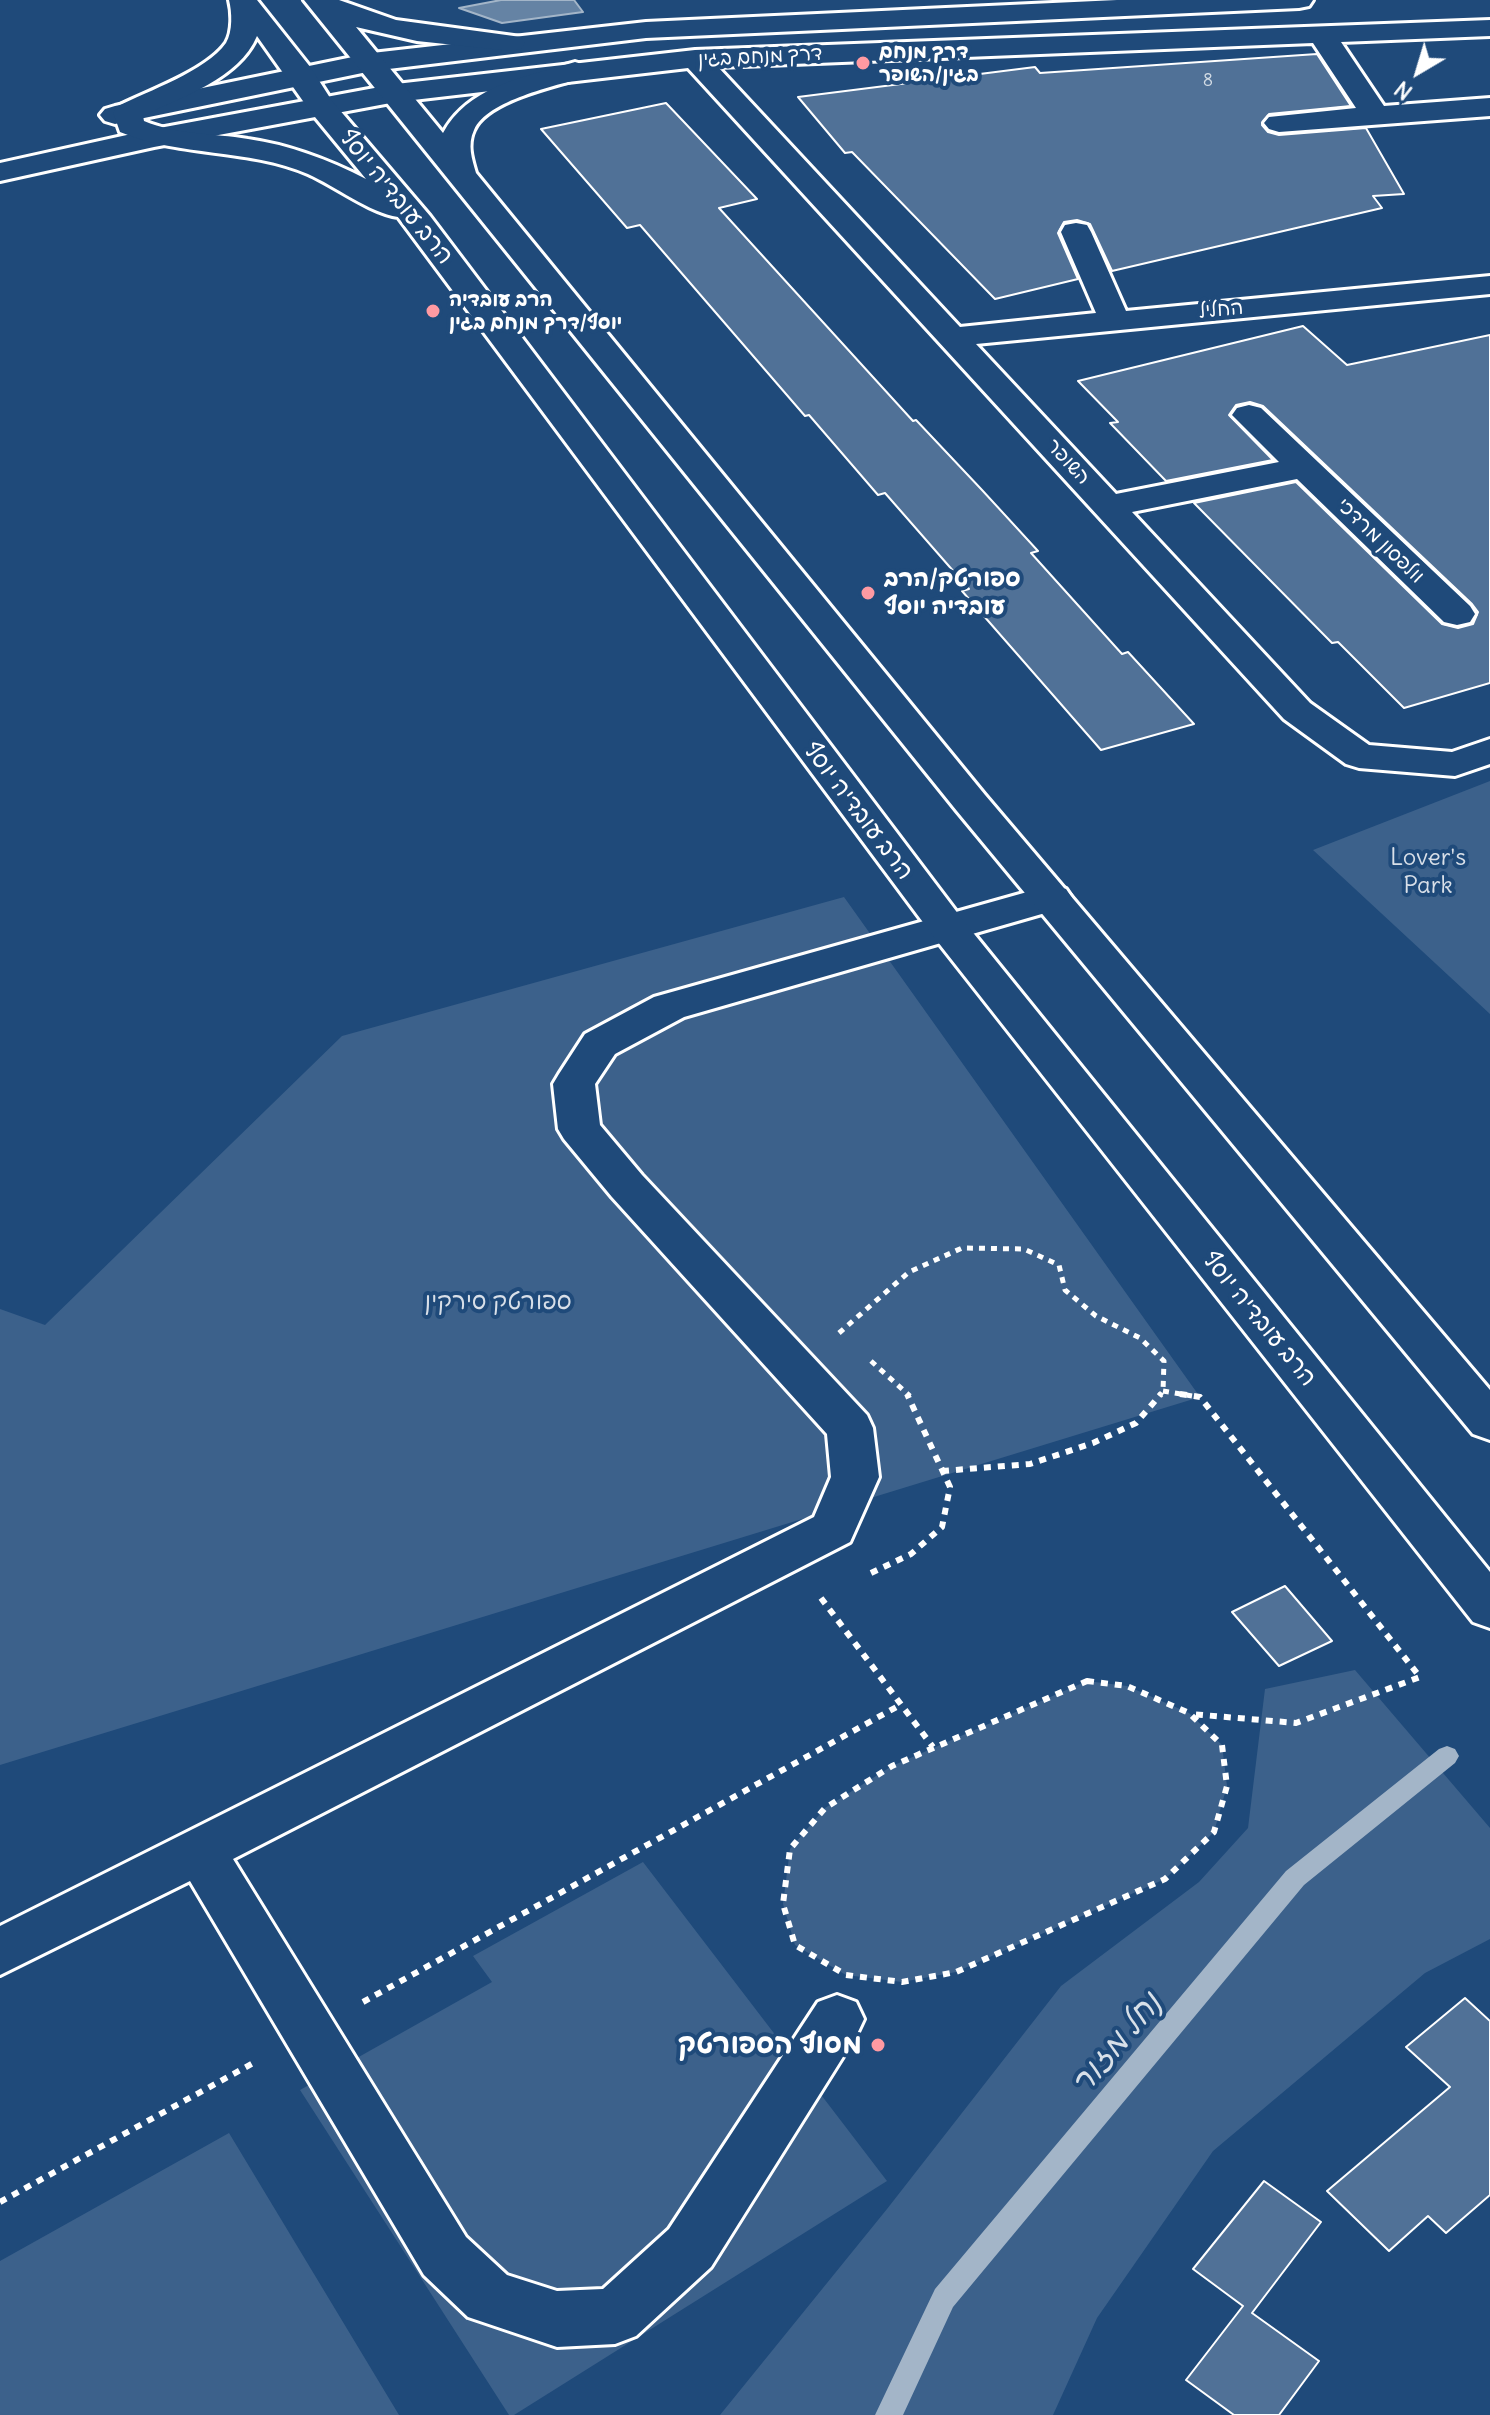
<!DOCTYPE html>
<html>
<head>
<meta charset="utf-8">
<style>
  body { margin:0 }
  #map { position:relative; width:1490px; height:2415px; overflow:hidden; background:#1f4a7a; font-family:Delius,sans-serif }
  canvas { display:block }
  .north { position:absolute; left:1378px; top:32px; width:80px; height:80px; -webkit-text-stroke:6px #1f4a7a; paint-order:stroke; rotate:218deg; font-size:22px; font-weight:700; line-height:32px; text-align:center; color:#fff }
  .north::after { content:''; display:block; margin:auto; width:28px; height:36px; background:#fff; clip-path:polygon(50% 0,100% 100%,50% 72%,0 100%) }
</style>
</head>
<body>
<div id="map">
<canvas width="1490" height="2415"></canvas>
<div class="north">N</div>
</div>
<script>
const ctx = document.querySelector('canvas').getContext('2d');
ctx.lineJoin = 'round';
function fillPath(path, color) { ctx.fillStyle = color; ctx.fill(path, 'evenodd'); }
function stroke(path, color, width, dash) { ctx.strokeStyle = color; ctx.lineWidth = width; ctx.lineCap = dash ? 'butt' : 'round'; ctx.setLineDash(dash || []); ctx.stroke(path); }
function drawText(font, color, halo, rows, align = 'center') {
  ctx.font = font + ' Delius,"Playpen Sans Hebrew",sans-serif'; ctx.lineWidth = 8; ctx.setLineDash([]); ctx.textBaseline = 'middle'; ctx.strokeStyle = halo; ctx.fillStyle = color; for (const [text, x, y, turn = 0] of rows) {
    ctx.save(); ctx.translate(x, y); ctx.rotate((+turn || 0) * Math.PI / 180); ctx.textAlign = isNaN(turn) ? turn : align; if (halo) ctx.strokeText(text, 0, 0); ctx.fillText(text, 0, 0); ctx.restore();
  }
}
const green = new Path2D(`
  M1490 781V1014L1313 850Z
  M844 897 1200 1397 0 1765V1309L45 1325 342 1036Z
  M1355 1670 1490 1828V1939L1425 1973 1213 2151 1097 2318 1053 2415H720L887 2209 1061 1986 1199 1882 1248 1828 1265 1689Z
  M1087 1681 1127 1686 1189 1713 1222 1745 1227 1786 1214 1832 1165 1879 956 1972 902 1982 846 1975 795 1945 783 1904 790 1849 825 1808 892 1766Z
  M643 1862 887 2181 514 2415H509L300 2090 492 1982 473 1956Z
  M229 2133 399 2415H0V2261Z`);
const water = new Path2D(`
  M501 0H574L583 12 502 23 459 8Z`);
const stream = new Path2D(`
  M1447 1746 1455 1749 1459 1756 1455 1763 1304 1885 953 2307 903 2415H875L935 2289 1286 1871 1439 1749Z`);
const building = new Path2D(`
  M1317 54 1351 106 1269 114 1262 125 1268 132 1279 135 1366 128 1404 194 1373 196 1382 208 1112 271 1090 224 1077 220 1064 222 1058 233 1078 279 995 299 852 152 845 153 798 97 1035 67 1040 73Z
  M666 103 757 199 719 208 913 421 916 420 982 490 1038 551 1031 553 1122 654 1128 652 1194 724 1101 750 962 591 969 589 885 493 878 495 809 415 805 416 640 225 627 228 541 129Z
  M1303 326 1347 365 1490 335V683L1404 708 1338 642 1332 643 1194 503 1296 482 1442 624 1458 628 1473 624 1478 612 1472 604 1263 406 1250 402 1236 405 1229 415 1273 460 1166 481 1110 423 1118 422 1078 381Z
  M1285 1586 1332 1641 1279 1666 1232 1612Z
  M1465 1998 1490 2021V2195L1446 2233 1428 2216 1389 2251 1327 2191 1450 2087 1406 2047Z
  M1264 2181 1321 2222 1252 2313 1319 2361 1279 2415H1234L1186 2380 1243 2306 1193 2269Z`);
const pathFar1 = new Path2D(`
  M839 1333 909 1272 962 1248 1024 1249 1059 1265 1065 1290 1096 1316 1140 1338 1164 1361 1163 1391 1159 1396
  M871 1361 910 1396
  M1163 1391 1192 1396`);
const path = new Path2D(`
  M1180 1394 1200 1397 1420 1677 1296 1723 1191 1714
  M942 1471 1030 1464 1093 1443 1136 1423 1161 1394
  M871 1573 911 1554 942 1527 950 1487 907 1394
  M821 1598 933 1747
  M1087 1681 1127 1686 1189 1713 1222 1745 1227 1786 1214 1832 1165 1879 956 1972 902 1982 846 1975 795 1945 783 1904 790 1849 825 1808 892 1766Z
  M363 2002 902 1704
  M0 2202 257 2061`);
const minor = new Path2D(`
  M1117 0H1313L1309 6 1299 8 646 38 372 71 115 124 105 121 100 115 105 109 115 106 372 53 646 22Z
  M1490 20V36L1341 42 1384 106 1490 98V116L1279 132 1269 129 1264 123 1269 117 1356 108 1313 43 718 67 960 327 1096 313 1061 232 1065 225 1076 223 1087 225 1091 232 1126 311 1490 276V294L976 344 1116 494 1279 462 1232 415 1237 408 1249 405 1261 408 1470 606 1475 614 1470 622 1457 625 1444 622 1297 479 1132 512 1310 703 1369 745 1452 752 1490 739V764L1455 776 1359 768 1346 764 1284 719 688 68 396 102 154 147 0 181V163L154 129 396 84 695 50Z
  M1052 885 1066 889 1072 898 1066 907 684 1017 615 1054 595 1084 600 1125 642 1175 867 1415 873 1428 879 1477 850 1542 233 1859 466 2237 507 2275 557 2291 603 2289 669 2229 818 2002 837 1995 856 2002 864 2019 856 2036 711 2267 636 2336 615 2344 557 2347 468 2317 424 2275 190 1881 0 1975V1926L814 1517 831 1477 827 1434 612 1197 564 1139 558 1129 553 1084 559 1074 585 1034 654 997Z`);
const major = new Path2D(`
  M229 0H257L311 68 332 101 430 216 962 919 1490 1572V1628L1473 1622 934 937 398 217C370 213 335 186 308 174 247 148 180 157 120 132L113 112 118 106C148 91 206 71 226 43 233 31 232 12 229 0ZM257 36 310 111 366 179C329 160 290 145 248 139 213 133 177 135 144 121L143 116C181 97 239 79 257 36Z
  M304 0H339L396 20 521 37 525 43 521 49 511 51 417 41 356 27 443 133C467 88 520 78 565 65L575 62 585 65 589 71 585 77C556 86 487 100 474 130 467 145 472 159 476 173L985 795 1490 1390V1440L1473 1434 957 811Z`);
const markers = [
  [863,63,8,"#ff9aa2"],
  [433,311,8,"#ff9aa2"],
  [868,593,8,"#ff9aa2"],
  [878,2045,8,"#ff9aa2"]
];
const farNumbernames = [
  ["8",1208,81]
];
const farPoinames = [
  ["דרך מנחם",879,52],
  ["בגין/השופר",879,75],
  ["הרב עובדיה",449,300],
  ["יוסף/דרך מנחם בגין",449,323]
];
const farStreetnames = [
  ["דרך מנחם בגין",760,57,-3],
  ["החליל",1221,310,-5],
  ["השופר",1068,462,47],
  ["וולפסון מרדכי",1380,541,44]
];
const streetNames = [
  ["הרב עובדיה יוסף",396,197,51],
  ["הרב עובדיה יוסף",858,811,53],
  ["הרב עובדיה יוסף",1259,1319,51]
];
const poiNames = [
  ["ספורטק/הרב",884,579],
  ["עובדיה יוסף",884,607]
];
const parkNames = [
  ["Lover's",1428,858],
  ["Park",1428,886],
  ["ספורטק סירקין",498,1302]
];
const nearPoinames = [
  ["מסוף הספורטק",862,2045]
];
const nearWaternames = [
  ["נחל מזור",1117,2044,-50]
];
fillPath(green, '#3c618b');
fillPath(water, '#6583a4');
stroke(water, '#a3b5c8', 2);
fillPath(stream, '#a3b5c8');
fillPath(building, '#507197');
stroke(building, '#fff', 2);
stroke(minor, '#fff', 6);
stroke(major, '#fff', 6);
stroke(pathFar1, '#fff', 5, [6, 6]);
stroke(path, '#fff', 6, [7, 7]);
fillPath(minor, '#1f4a7a');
fillPath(major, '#1f4a7a');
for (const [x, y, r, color] of markers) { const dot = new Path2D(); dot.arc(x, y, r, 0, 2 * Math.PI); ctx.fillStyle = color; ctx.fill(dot); stroke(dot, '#1f4a7a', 3); }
drawText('18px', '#d3dce5', null, farNumbernames);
drawText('bold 20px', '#fff', '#1f4a7a', farPoinames, 'left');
drawText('20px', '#fff', '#1f4a7a', farStreetnames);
drawText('24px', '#fff', '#1f4a7a', streetNames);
drawText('bold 24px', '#fff', '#1f4a7a', poiNames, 'left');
drawText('24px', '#d8dfe8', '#1f4a7a', parkNames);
drawText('bold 28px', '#fff', '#1f4a7a', nearPoinames, 'right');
drawText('italic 32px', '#d8e0e8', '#1f4a7a', nearWaternames);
</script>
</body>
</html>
